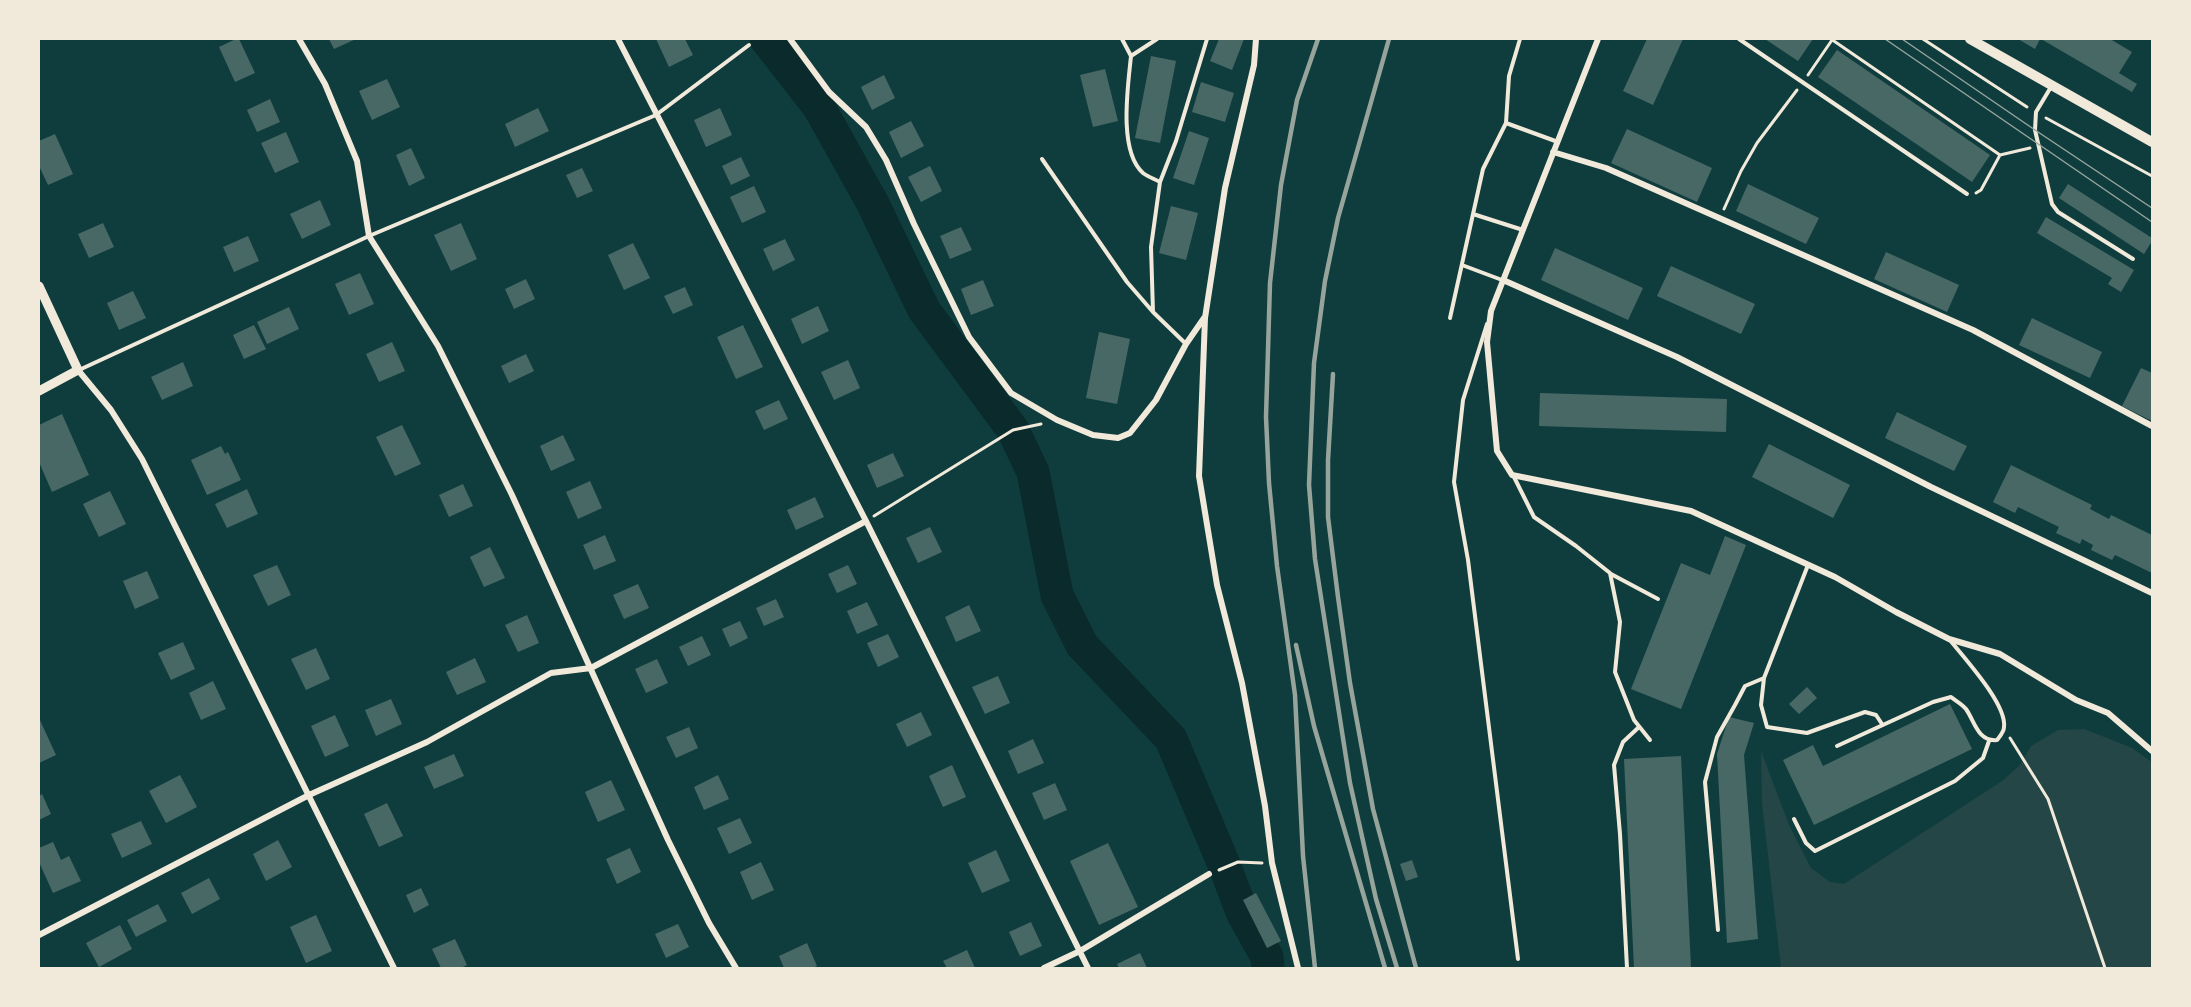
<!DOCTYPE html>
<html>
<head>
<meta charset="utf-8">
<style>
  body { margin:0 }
  #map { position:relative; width:2191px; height:1007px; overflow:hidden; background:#0f3d3e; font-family:Inter,sans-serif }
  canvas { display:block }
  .frame { position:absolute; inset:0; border:40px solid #f1e9da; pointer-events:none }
</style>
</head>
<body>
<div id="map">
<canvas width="2191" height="1007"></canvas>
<div class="frame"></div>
</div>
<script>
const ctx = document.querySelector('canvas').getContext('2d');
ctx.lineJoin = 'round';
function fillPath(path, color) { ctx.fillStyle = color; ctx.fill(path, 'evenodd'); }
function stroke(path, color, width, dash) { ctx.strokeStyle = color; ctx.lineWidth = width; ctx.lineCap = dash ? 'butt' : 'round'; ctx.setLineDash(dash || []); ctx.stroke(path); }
const green = new Path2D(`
  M2084 729 2132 748 2152 762V968H1781L1762 803 1761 751 1789 825 1811 868 1830 882 1844 884 2002 781 2019 766 2031 746 2058 730Z`);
const river = new Path2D(`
  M766 39 819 107 872 202 924 310 1013 430 1033 472 1057 595 1082 645 1171 739 1225 867 1242 912 1267 957 1268 968`);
const building = new Path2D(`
  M236 39H239L255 73 235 82 219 47Z
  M329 39H356L334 49Z
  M656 39H685L693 55 669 67Z
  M1219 39H1244L1232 70 1210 61Z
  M1647 39H1683L1653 105 1623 91Z
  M1765 39H1813L1798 61Z
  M2018 39H2040L2035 49Z
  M2041 39H2110L2132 52 2119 73 2137 84 2132 92Z
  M1837 50 1990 155 1972 182 1818 77Z
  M1151 56 1176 61 1160 143 1135 138Z
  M1105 69 1118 121 1093 127 1080 75Z
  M884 75 895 98 872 110 861 87Z
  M387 79 400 107 372 120 359 91Z
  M1201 82 1234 93 1225 122 1192 112Z
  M270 99 280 122 257 132 247 110Z
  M538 108 549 131 515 147 505 124Z
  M720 108 732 135 706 147 694 120Z
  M911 121 924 146 901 158 889 132Z
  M1627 129 1712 168 1697 202 1611 163Z
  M1189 131 1209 138 1194 185 1173 178Z
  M286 132 299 162 275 173 261 143Z
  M55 134 73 174 48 185 39 166V141Z
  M411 148 425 178 409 186 396 155Z
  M741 157 750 176 731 185 722 166Z
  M930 166 942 191 921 202 908 177Z
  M582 168 593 191 577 198 566 175Z
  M1748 184 1819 218 1806 244 1736 211Z
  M2068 184 2152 238V241L2144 254 2059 198Z
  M754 186 766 212 742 223 730 197Z
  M320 200 331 225 302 239 290 214Z
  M1171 206 1198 213 1186 260 1159 253Z
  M2046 217 2134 270 2121 292 2108 284 2112 278 2037 233Z
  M103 223 114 247 89 258 78 234Z
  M461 223 477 259 451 271 434 235Z
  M961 227 972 250 950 259 940 236Z
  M248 236 259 261 234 272 223 247Z
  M785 239 795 260 773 271 763 249Z
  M633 243 650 278 624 290 608 255Z
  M1555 248 1643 288 1628 320 1541 280Z
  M1886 252 1959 285 1947 312 1874 279Z
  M1671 266 1755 304 1741 334 1657 296Z
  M360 273 374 304 349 315 335 284Z
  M526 279 535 299 514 309 505 289Z
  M983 280 994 306 971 315 961 289Z
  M685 287 693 305 673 314 664 296Z
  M133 291 146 318 119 330 107 303Z
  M818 306 829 331 802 344 791 319Z
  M289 307 299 329 267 344 257 322Z
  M2032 318 2102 352 2090 378 2019 345Z
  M254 325 266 349 244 359 233 335Z
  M743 325 763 367 736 379 717 337Z
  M1099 332 1130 339 1117 404 1086 398Z
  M392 342 405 371 379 382 366 354Z
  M526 354 534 371 509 383 501 366Z
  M848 360 860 388 834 400 821 372Z
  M183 362 193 386 162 400 151 377Z
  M2141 368 2152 373V421L2122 406Z
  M1540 393 1727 399 1726 432 1539 426Z
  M779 400 788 419 764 430 755 411Z
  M1897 412 1967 446 1954 471 1885 438Z
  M62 414 89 475 52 492 39 462V425Z
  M402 425 421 464 395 476 376 437Z
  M563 435 575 460 551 471 540 446Z
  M1769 444 1850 485 1833 518 1752 477Z
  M221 446 225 454 228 452 241 480 207 495 191 460Z
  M893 453 904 476 877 488 867 465Z
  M2011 465 2092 505 2090 509 2109 519 2111 515 2152 535V573L2115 555 2112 560 2091 550 2093 545 2082 539 2080 544 2056 533 2059 527 2018 507 2015 513 1993 502Z
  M590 481 602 508 578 519 566 492Z
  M463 484 473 506 449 517 439 495Z
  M247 489 258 514 227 528 215 504Z
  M110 491 126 524 99 537 83 504Z
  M815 497 824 517 796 530 787 510Z
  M930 527 942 552 918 563 906 538Z
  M605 535 616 561 594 570 583 545Z
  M1725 536 1746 545 1681 709 1631 689 1681 563 1710 575Z
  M490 547 505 578 484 587 470 557Z
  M277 565 291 595 268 606 253 575Z
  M848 565 857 584 837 593 828 574Z
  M147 571 159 598 135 609 123 581Z
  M638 584 649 608 624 619 613 595Z
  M776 599 784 617 764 626 756 608Z
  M867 602 878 625 857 634 847 611Z
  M969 605 981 631 956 642 945 617Z
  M527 615 539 643 518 652 505 625Z
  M740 621 748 638 730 647 722 629Z
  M888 634 899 657 878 667 867 643Z
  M702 636 711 655 688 666 679 647Z
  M183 642 195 669 171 680 158 653Z
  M316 648 330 679 306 690 291 659Z
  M475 658 486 682 457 695 446 672Z
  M657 659 668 683 646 693 635 669Z
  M998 676 1010 703 985 714 972 687Z
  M213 681 226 709 201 720 189 693Z
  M1807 687 1817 698 1799 714 1789 704Z
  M391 699 402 724 376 736 365 710Z
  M1950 704 1972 749 1814 825 1783 760 1813 745 1823 766Z
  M921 712 932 735 907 747 896 724Z
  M335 715 349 746 325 757 311 726Z
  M1729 717 1754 723 1744 755 1758 939 1727 943 1717 754Z
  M39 718 56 755 39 763Z
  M689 727 698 748 676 758 666 737Z
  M1033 739 1044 763 1018 774 1008 751Z
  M454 754 464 776 434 789 424 767Z
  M1681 756 1691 968H1634L1624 759Z
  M952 765 966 797 943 807 929 776Z
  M180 775 197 807 166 823 149 791Z
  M718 775 729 799 704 810 694 787Z
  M611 780 625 810 598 822 585 792Z
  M1055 783 1067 810 1044 820 1032 793Z
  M42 794 51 814 39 820V796Z
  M387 803 403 836 379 847 364 814Z
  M740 818 752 843 729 854 717 828Z
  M141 821 152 844 122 858 111 834Z
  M278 840 292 867 266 881 253 854Z
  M53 842 61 860 69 856 81 881 53 893 39 862V848Z
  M1108 843 1138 907 1099 925 1070 861Z
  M630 848 641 872 617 884 606 859Z
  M996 850 1010 881 982 893 968 863Z
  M1412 860 1418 877 1406 881 1400 864Z
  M761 862 774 890 752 900 740 872Z
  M209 878 220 899 192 914 181 893Z
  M421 888 429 905 414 913 406 895Z
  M1256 893 1281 941 1267 948 1243 900Z
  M158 904 167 921 136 937 127 920Z
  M316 915 332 951 306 963 290 927Z
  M1031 922 1042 946 1020 956 1009 932Z
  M678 924 689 947 666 958 655 934Z
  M120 925 132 949 99 967 86 943Z
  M455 939 467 965 461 968H441L432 949Z
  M807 943 817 966 812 968H784L779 956Z
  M967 950 975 968H947L943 961Z
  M1140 953 1147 968H1119L1117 964Z`);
const path = new Path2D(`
  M1831 39 2000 155 2030 148
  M1923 39 2027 107
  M1808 75 1832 40
  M2046 118 2152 176
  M1976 193 1981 190 2000 155
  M1724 209 1741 171 1757 143 1797 90
  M874 516 1013 430 1041 424
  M2010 738 2048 799 2105 968
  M1219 870 1238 862 1262 863`);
const service = new Path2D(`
  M1122 39 1131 56
  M1157 39 1131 56C1128 86 1118 151 1143 173 1148 177 1155 179 1160 182
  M1520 39 1509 76 1506 123 1558 142
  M1739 39 1967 194
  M2051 87 2036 112 2035 130 2052 204 2058 212 2133 259
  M1042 159 1127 282 1153 312 1186 344
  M1473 214 1523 230
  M1462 265 1502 280
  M1153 312 1151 247 1160 182 1176 141 1207 39
  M1450 318 1483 169 1506 123
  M1487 324 1463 400 1454 482 1468 560 1518 959
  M79 370 369 236 656 115 749 45
  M1513 475 1534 517 1576 546 1610 573 1620 622 1615 672 1634 720 1650 740
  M1808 565 1764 678 1761 705 1767 727 1807 733 1865 712 1876 715 1882 724
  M1611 574 1658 599
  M1837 746 1933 702 1951 697C1956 701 1962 704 1966 709 1975 722 1978 742 1997 740 2000 736 2004 732 2004 727 2007 704 1964 658 1950 640
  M1794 819 1806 843 1815 851 1955 781 1983 758 1989 741
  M1718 930 1705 782 1717 737 1735 705 1745 686 1764 678
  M1627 968 1620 834 1614 765 1623 742 1639 727`);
const minor = new Path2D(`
  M299 39 325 84 357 161 369 236 438 346 512 495 668 840 709 923 736 968
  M618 39 866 521 1088 968
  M790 39 829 92 866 127 886 160 914 224 969 337 1011 393 1057 420 1093 435 1118 438 1130 433 1156 400 1186 344 1204 318
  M1256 39 1254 65 1225 188 1205 318 1199 476 1217 585 1242 683 1265 806 1272 863 1298 968
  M1598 39 1491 311 1487 342 1497 451 1512 475 1691 511 1835 577 1896 612 1949 639 2000 654 2076 700 2108 713 2152 751
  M1553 152 1606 168 1973 330 2152 426
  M1503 280 1677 357 1931 487 2152 593
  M78 370 111 410 142 459 394 968
  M39 935 309 795 427 742 551 673 591 668 866 521
  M1044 968 1080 951 1209 874`);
const tertiary = new Path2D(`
  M39 286 78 370 39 391`);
const secondary = new Path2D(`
  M1970 39 2152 142`);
const tram = new Path2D(`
  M1885 39 2152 222
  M1902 39 2035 130 2152 208`);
const rail = new Path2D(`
  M1389 39 1338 218 1325 281 1314 363 1309 485 1315 559 1350 783 1376 899 1397 968
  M1333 374 1328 460V517L1338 597 1350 683 1373 809 1416 968
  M1296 645 1314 726 1385 968
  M1315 968 1303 856 1295 695 1277 566 1269 483 1266 417 1270 283 1281 185 1297 100 1318 39`);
fillPath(green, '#244646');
stroke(river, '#0a2a2b', 33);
fillPath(building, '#486865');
stroke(path, '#f1e9da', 3);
stroke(service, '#f1e9da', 4);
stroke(minor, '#f1e9da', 6);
stroke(tertiary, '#f1e9da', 9);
stroke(secondary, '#f1e9da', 10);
stroke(tram, '#97a49c', 1.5);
stroke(rail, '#97a49c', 4.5);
</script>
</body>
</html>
